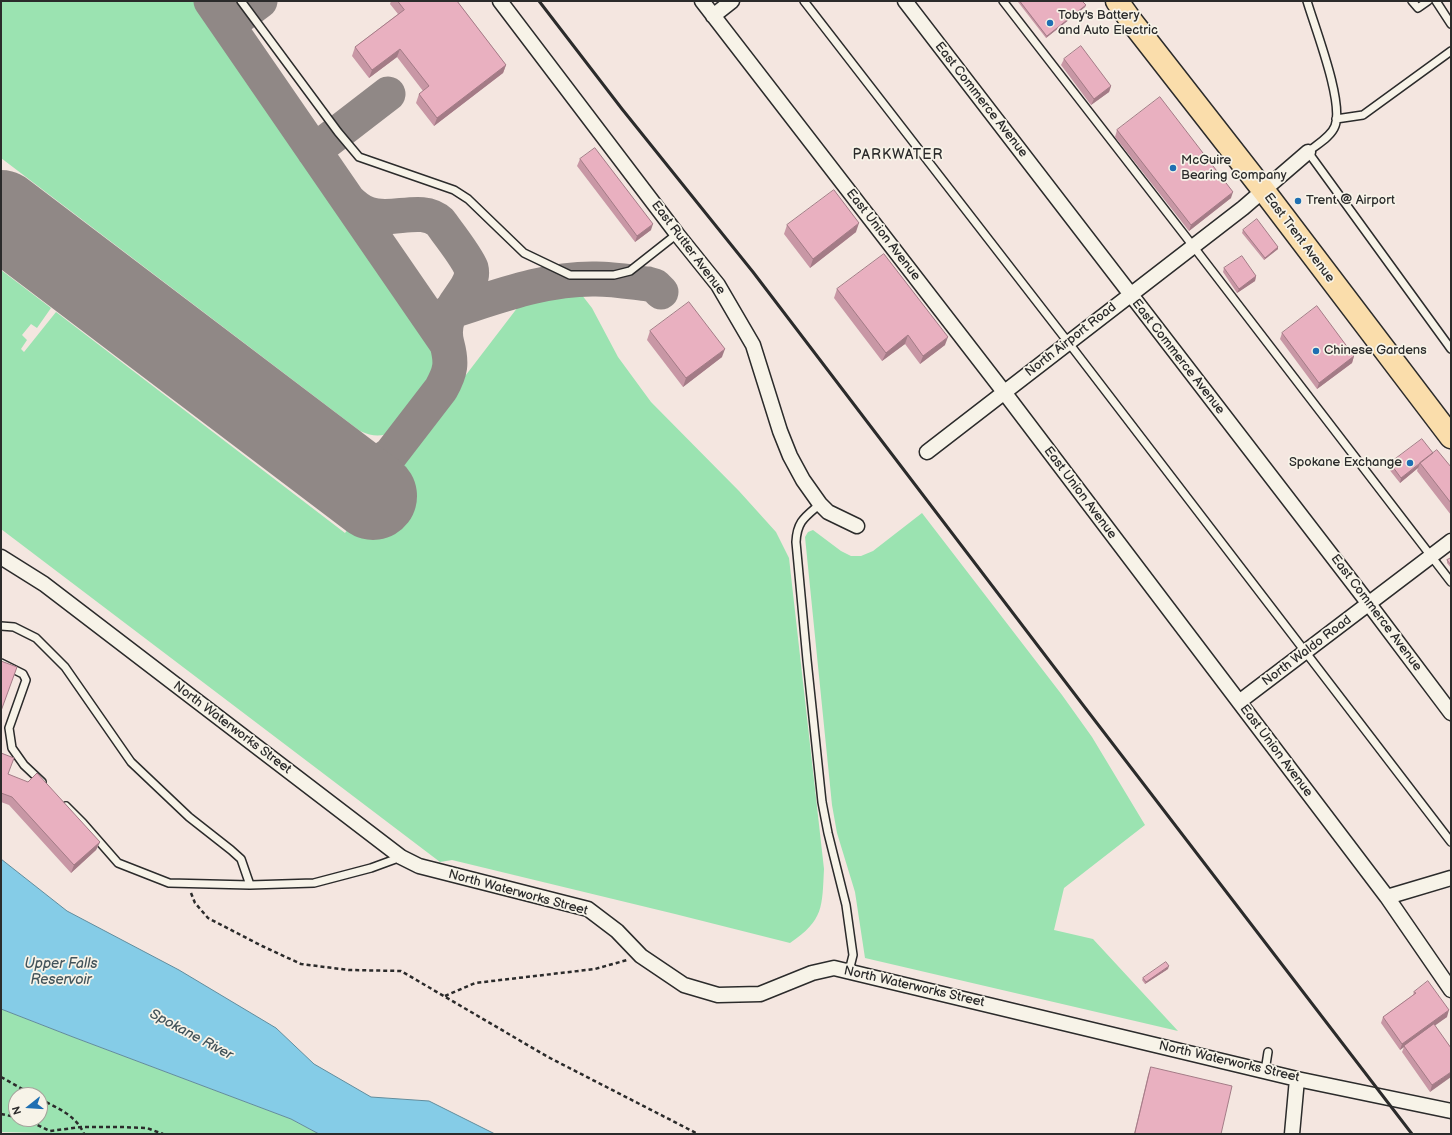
<!DOCTYPE html>
<html>
<head>
<meta charset="utf-8">
<style>
  body { margin:0 }
  #map { position:relative; width:1452px; height:1135px; overflow:hidden; background:#f4e6e0; font-family:"Balsamiq Sans",sans-serif }
  canvas { display:block }
  .frame { position:absolute; inset:0; border:2px solid #2b2b2b; pointer-events:none }
  .north { position:absolute; left:8px; top:1087px; width:40px; height:40px; box-sizing:border-box; background:#f7f3e8; border:1px solid #a5a39c; border-radius:50%; rotate:253deg; font-size:11px; font-weight:700; line-height:16px; text-align:center; color:#2b2b2b }
  .north::after { content:''; display:block; margin:auto; width:14px; height:18px; background:#1f6fb2; clip-path:polygon(50% 0,100% 100%,50% 72%,0 100%) }
</style>
</head>
<body>
<div id="map">
<canvas width="1452" height="1135"></canvas>
<div class="frame"></div>
<div class="north">N</div>
</div>
<script>
const ctx = document.querySelector('canvas').getContext('2d');
ctx.lineJoin = 'round';
function fillPath(path, color) { ctx.fillStyle = color; ctx.fill(path, 'evenodd'); }
function stroke(path, color, width, dash) { ctx.strokeStyle = color; ctx.lineWidth = width; ctx.lineCap = dash ? 'butt' : 'round'; ctx.setLineDash(dash || []); ctx.stroke(path); }
function drawText(font, color, halo, rows, align = 'center') {
  ctx.font = font + ' "Balsamiq Sans",sans-serif'; ctx.lineWidth = 3.5; ctx.setLineDash([]); ctx.textBaseline = 'middle'; ctx.strokeStyle = halo; ctx.fillStyle = color; for (const [text, x, y, turn = 0] of rows) {
    ctx.save(); ctx.translate(x, y); ctx.rotate((+turn || 0) * Math.PI / 180); ctx.textAlign = isNaN(turn) ? turn : align; if (halo) ctx.strokeText(text, 0, 0); ctx.fillText(text, 0, 0); ctx.restore();
  }
}
const green = new Path2D(`
  M1 1H198L438 347C442 357 443 363 440 373L395 431C381 437 374 437 360 431L1 158Z
  M1 270 51 308 37 328 31 324 22 335 27 340 21 349 24 352 56 312 345 533 521 303C539 293 559 292 578 290L592 308 618 357 651 402 739 491 776 532 789 558 824 869C822 907 824 920 790 943L675 914 452 860 440 862 1 529Z
  M922 513 1062 695 1092 737 1145 825 1064 888 1054 930 1093 939 1178 1031 865 958 855 892 837 833 832 805 805 537 808 532 813 530 841 551 851 556H861L873 551Z
  M1 1009 73 1037 291 1119 319 1134H85L1 1132ZM16 1095H40V1119H16Z`);
const water = new Path2D(`
  M1 859 67 911 179 970 276 1028 314 1064 371 1097 429 1101 495 1134H319L291 1119 73 1037 1 1009Z`);
const taxiway = new Path2D(`
  M211 1 447 344C452 363 451 371 441 389L391 454C374 468 355 470 334 466
  M228 25 260 1
  M314 151 388 94
  M348 200C354 206 360 211 368 214 391 223 422 205 440 222 448 233 467 257 471 268 477 291 437 307 447 344
  M449 312C497 297 545 278 596 279 613 279 631 282 648 284L655 286 661 292`);
const runway = new Path2D(`
  M1 214 373 496`);
const path = new Path2D(`
  M191 893 195 903 208 918 262 946 301 964 349 970 401 971 548 1057 698 1134
  M445 996 475 983 595 969 627 960
  M1 1077 33 1095
  M40 1099C57 1108 76 1115 84 1134
  M1 1114 16 1117
  M25 1119 50 1131 81 1127H121L147 1128 163 1134`);
const lane = new Path2D(`
  M241 1 338 132 359 157 454 190 468 199 524 253 570 275H614L630 271 677 234
  M804 1 1068 342 1451 842
  M1003 1 1193 246 1451 582
  M1307 1C1315 28 1344 102 1335 126 1331 137 1316 145 1308 152L1451 349
  M1412 1 1418 8 1428 1
  M1436 1 1451 24
  M1336 119 1363 115 1451 51
  M820 504C805 517 797 521 796 542L807 660 822 802 828 833 846 905 853 955 849 971
  M1 626 14 627 36 638 65 667 131 762 189 817 231 850 241 859 250 885
  M1 663 23 674 26 680 9 728 12 748 24 765 42 782
  M66 806 83 823 118 863 169 883 250 885 314 883 371 868 401 857
  M1265 1071 1268 1052`);
const street = new Path2D(`
  M500 1 677 234 718 285 753 345 780 431 790 456 803 480 820 504 828 512 857 526
  M702 1 1004 392 1387 897 1451 990
  M905 1 1369 604 1451 713
  M713 16 732 1
  M927 452 1243 208 1308 152
  M1 557 44 584 401 857 419 866 588 909 617 931 641 956 684 985 718 995 760 994 812 973 834 968 1297 1079 1451 1111
  M1239 702 1451 541
  M1387 897 1451 878
  M1292 1134 1297 1079`);
const primary = new Path2D(`
  M1117 1 1132 22 1264 191 1451 437`);
const rail = new Path2D(`
  M539 1 622 109 753 272 1083 705 1412 1134`);
const wall = new Path2D(`
  M391 1H457L506 65 503 73 434 126 416 103 419 94 423 91 397 57 369 78 352 56 355 47 398 14 390 4Z
  M1019 1H1082L1086 5 1085 7 1046 38 1018 2Z
  M1064 59 1111 86 1109 92 1091 105 1061 65Z
  M1117 130 1231 198 1189 231 1115 137Z
  M580 159 651 230 635 242 577 166Z
  M787 225 856 232 810 268 784 234Z
  M1243 230 1278 247V249L1264 260 1242 233Z
  M1224 268 1256 276 1255 281 1237 293 1223 272Z
  M837 289 945 345 920 364 905 344 882 361 834 298Z
  M650 331 722 357 683 387 647 340Z
  M1282 333 1354 356 1352 363 1317 389 1280 339Z
  M1433 453 1451 467V515L1417 471 1418 468 1400 483 1388 468 1390 463Z
  M1451 558V568L1447 563V560Z
  M1 753 8 774 100 842 96 850 71 873 9 805 1 802Z
  M1168 969 1145 984 1142 980 1143 978Z
  M1414 992 1447 1017 1434 1025 1451 1048 1430 1092 1402 1052 1404 1047 1400 1050 1381 1023 1383 1017 1413 995Z
  M1151 1067 1221 1134H1134L1148 1075Z`);
const shadedWall = new Path2D(`
  M1086 5 1085 7 1046 38 1047 36Z
  M400 49 397 57 369 78 372 70Z
  M506 65 503 73 434 126 437 118Z
  M1111 86 1109 92 1091 105 1094 99Z
  M1233 192 1231 198 1189 231 1191 225Z
  M859 223 856 232 810 268 813 259Z
  M653 224 651 230 635 242 637 236Z
  M1278 247V249L1264 260 1265 258Z
  M1256 276 1255 281 1237 293 1239 289Z
  M908 335 905 344 882 361 886 353Z
  M948 337 945 345 920 364 923 356Z
  M725 349 722 357 683 387 686 378Z
  M1354 356 1352 363 1317 389 1319 383Z
  M1420 464 1418 468 1400 483 1401 478Z
  M100 842 96 850 71 873 74 865Z
  M1169 966 1168 969 1145 984 1146 982Z
  M1449 1010 1447 1017 1405 1047 1404 1046V1047L1400 1050 1402 1044Z
  M1451 1072V1077L1430 1092 1432 1085Z`);
const building = new Path2D(`
  M398 1H457L506 65 437 118 419 94 429 86 400 49 372 70 355 47 404 10Z
  M1020 1H1082L1086 5 1047 36Z
  M1081 46 1111 86 1094 99 1064 59Z
  M1160 97 1233 192 1191 225 1117 130Z
  M595 148 653 224 637 236 580 159Z
  M834 190 859 223 813 259 787 225Z
  M1257 219 1278 247 1265 258 1243 230Z
  M884 254 948 337 923 356 908 335 886 353 837 289Z
  M1242 256 1256 276 1239 289 1224 268Z
  M689 302 725 349 686 378 650 331Z
  M1317 306 1354 356 1319 383 1282 333Z
  M1422 439 1433 453 1401 478 1390 463Z
  M1437 450 1451 467V503L1420 463Z
  M1451 558V565L1447 560Z
  M1 661 17 667 1 711Z
  M1 753 14 758 8 774 28 782 37 773 100 842 74 865 12 797 1 793Z
  M1166 962 1169 966 1146 982 1143 978Z
  M1428 981 1449 1010 1402 1044 1383 1017 1416 993 1414 992Z
  M1434 1024 1451 1048V1072L1432 1085 1404 1046Z
  M1151 1067 1232 1086 1221 1134H1135Z`);
const markers = [
  [1050,23,4,"#1f6fb2"],
  [1173,168,4,"#1f6fb2"],
  [1298,201,4,"#1f6fb2"],
  [1316,351,4,"#1f6fb2"],
  [1410,463,4,"#1f6fb2"]
];
const poiNames = [
  ["Toby's Battery",1058,16],
  ["and Auto Electric",1058,31],
  ["McGuire",1181,161],
  ["Bearing Company",1181,176],
  ["Trent @ Airport",1306,201],
  ["Chinese Gardens",1324,351],
  ["Spokane Exchange",1402,463,"right"]
];
const streetNames = [
  ["East Commerce Avenue",981,100,52],
  ["East Union Avenue",883,235,52],
  ["East Trent Avenue",1299,238,53],
  ["East Rutter Avenue",688,248,53],
  ["North Airport Road",1071,340,-38],
  ["East Commerce Avenue",1178,357,52],
  ["East Union Avenue",1080,493,53],
  ["East Commerce Avenue",1376,613,53],
  ["North Waldo Road",1307,651,-37],
  ["North Waterworks Street",232,728,37],
  ["East Union Avenue",1276,751,53],
  ["North Waterworks Street",518,893,15],
  ["North Waterworks Street",914,987,13],
  ["North Waterworks Street",1229,1062,13]
];
const neighbourhoodNames = [
  ["PARKWATER",898,155]
];
const waterNames = [
  ["Upper Falls",61,964],
  ["Reservoir",61,980],
  ["Spokane River",191,1035,28]
];
fillPath(green, '#9be3b1');
fillPath(water, '#85cce7');
stroke(water, '#618c9c', 1);
stroke(taxiway, '#908886', 35);
stroke(runway, '#908886', 88);
stroke(lane, '#2b2b2b', 10);
stroke(street, '#2b2b2b', 17);
stroke(primary, '#2b2b2b', 25);
stroke(path, '#2b2b2b', 2.5, [4, 3]);
stroke(lane, '#f7f3e8', 7);
stroke(street, '#f7f3e8', 14);
stroke(primary, '#faddab', 22);
stroke(rail, '#2b2b2b', 3);
fillPath(wall, '#c897a5');
fillPath(shadedWall, '#a37b86');
fillPath(building, '#e9b0c0');
stroke(building, '#a37b86', 1);
for (const [x, y, r, color] of markers) { const dot = new Path2D(); dot.arc(x, y, r, 0, 2 * Math.PI); ctx.fillStyle = color; ctx.fill(dot); stroke(dot, '#f7f3e8', 1.5); }
drawText('13px', '#2b2b2b', '#f7f3e8', poiNames, 'left');
drawText('13px', '#2b2b2b', '#f7f3e8', streetNames);
ctx.letterSpacing = '1px';
drawText('14px', '#2b2b2b', '#f7f3e8', neighbourhoodNames);
ctx.letterSpacing = '0px';
drawText('italic 14px', '#42535a', '#f7f3e8', waterNames);
</script>
</body>
</html>
